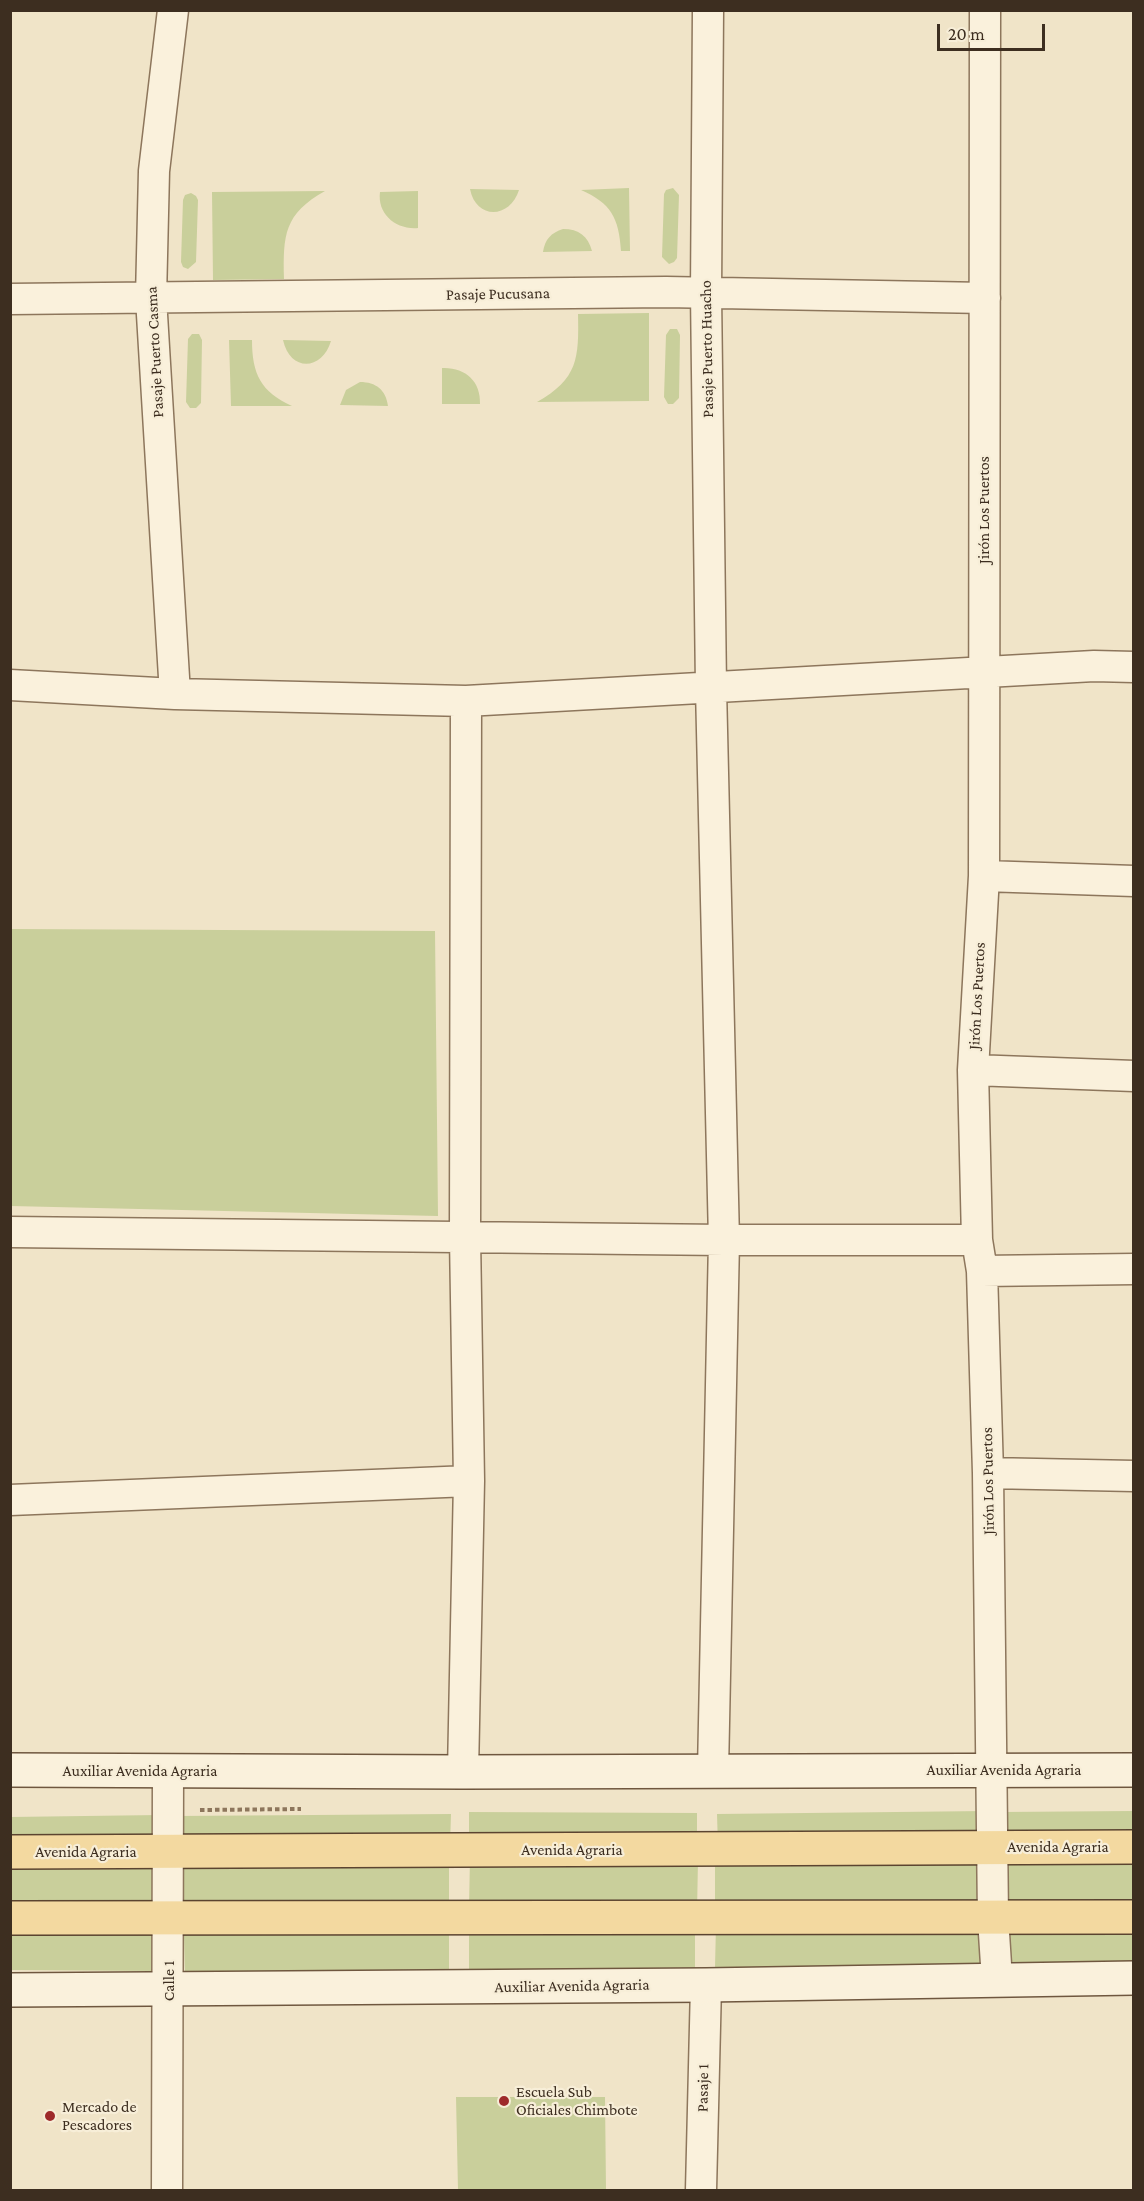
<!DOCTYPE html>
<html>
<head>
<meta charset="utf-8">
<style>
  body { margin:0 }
  #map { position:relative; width:1144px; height:2201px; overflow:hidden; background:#f0e4c8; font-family:"Crimson Pro",serif }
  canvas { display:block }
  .frame { position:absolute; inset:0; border:12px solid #3d2e20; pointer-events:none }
  .scale { position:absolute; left:937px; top:24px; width:108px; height:27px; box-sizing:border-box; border:3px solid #3d2e20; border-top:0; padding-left:8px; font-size:18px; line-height:21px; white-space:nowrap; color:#3d2e20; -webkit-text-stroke:4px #f7eed8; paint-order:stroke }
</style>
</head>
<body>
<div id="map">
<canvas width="1144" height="2201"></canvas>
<div class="frame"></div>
<div class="scale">20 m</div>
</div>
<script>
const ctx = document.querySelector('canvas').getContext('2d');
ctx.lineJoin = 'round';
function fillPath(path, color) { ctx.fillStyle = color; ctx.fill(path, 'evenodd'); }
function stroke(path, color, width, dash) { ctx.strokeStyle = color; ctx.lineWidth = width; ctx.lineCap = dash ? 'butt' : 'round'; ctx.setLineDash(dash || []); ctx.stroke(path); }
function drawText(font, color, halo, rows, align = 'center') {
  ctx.font = font + ' "Crimson Pro",serif'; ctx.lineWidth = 4.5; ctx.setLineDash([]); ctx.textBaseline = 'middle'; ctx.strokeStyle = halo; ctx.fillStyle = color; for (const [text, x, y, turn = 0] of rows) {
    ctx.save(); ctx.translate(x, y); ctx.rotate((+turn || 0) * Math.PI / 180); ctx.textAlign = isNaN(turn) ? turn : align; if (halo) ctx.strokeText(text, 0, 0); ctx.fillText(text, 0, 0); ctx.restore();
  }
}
const green = new Path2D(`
  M629 188 630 251H621C619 218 611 203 581 190Z
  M673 188 679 195 677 258 674 262 669 264 662 257 664 194 666 190Z
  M470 189 519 190C510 219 476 220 470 189Z
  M325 191C284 214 283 235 284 279L213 280 212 192Z
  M418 191V228C396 230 377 214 380 192Z
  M191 193 196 196 198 200 196 262 188 269 183 267 181 262 183 200 185 195Z
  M563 229C579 229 588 236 592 251L543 252C545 239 551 233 563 229Z
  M649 313V401L537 402C578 379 579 358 578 314Z
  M670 329H677L680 335 679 398 673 404H668L664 397 666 335Z
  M192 334H199L202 340 201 403 196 408H190L186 402 188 339Z
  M229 340H252C252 374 261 392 292 406H231Z
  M283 340 331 341C322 371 290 372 283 340Z
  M442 368C465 367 481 381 480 404H442Z
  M360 382C376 382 386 390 388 406L340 405 346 390Z
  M11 929 435 931 438 1216 11 1206Z
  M986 1811 987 1844 718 1847 717 1814Z
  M1133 1811V1840L1000 1841 1001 1812Z
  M469 1812 697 1813V1845L469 1844Z
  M451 1814 450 1845 176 1846V1816Z
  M160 1815V1844L11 1846 10 1817Z
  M1002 1855H1133V1909L1002 1910Z
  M987 1856V1913L715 1915V1858Z
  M470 1857 698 1860 697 1912 469 1909Z
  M449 1864V1909L179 1910 180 1865Z
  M11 1866H153L152 1906H11Z
  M1133 1923V1968L1001 1969V1924Z
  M716 1925H987L988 1971 715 1967Z
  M695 1927V1970L469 1973V1928Z
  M449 1929V1969L185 1974 184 1935Z
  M11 1932 154 1934 153 1971 11 1970Z
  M456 2097H605L606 2190H458Z`);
const path = new Path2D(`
  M200 1810 301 1809`);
const street = new Path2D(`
  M173 10 154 171 151 298 175 694
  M708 10 706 293 711 688 724 1240 713 1771
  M985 10 984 876 973 1070 977 1240 982 1271 988 1473 993 1918 997 1980
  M10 299 666 292 985 298
  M10 685 175 694 466 701 1094 666 1134 667
  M984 876 1134 881
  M973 1070 1134 1076
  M10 1232 724 1240H977
  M982 1271 1134 1269
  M988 1473 1134 1476
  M10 1500 469 1481
  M463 1772 469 1481 465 1237 466 701
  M167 2190 168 1772
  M701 2190 706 1985`);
const secondary = new Path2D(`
  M10 1770 463 1772 1134 1770
  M10 1990 706 1985 1134 1978`);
const primary = new Path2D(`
  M10 1852 1134 1847
  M10 1918 1134 1917`);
const markers = [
  [504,2101,6,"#9e2a2b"],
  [50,2116,6,"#9e2a2b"]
];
const streetNames = [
  ["Pasaje Pucusana",498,294,-1],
  ["Pasaje Puerto Huacho",707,349,-91],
  ["Pasaje Puerto Casma",155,352,-93],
  ["Jirón Los Puertos",984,510,-90],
  ["Jirón Los Puertos",977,996,-87],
  ["Jirón Los Puertos",988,1481,-91],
  ["Auxiliar Avenida Agraria",1004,1770],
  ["Auxiliar Avenida Agraria",140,1771],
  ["Avenida Agraria",1058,1847],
  ["Avenida Agraria",572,1850],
  ["Avenida Agraria",86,1852],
  ["Calle 1",169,1981,-90],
  ["Auxiliar Avenida Agraria",572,1986,-1],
  ["Pasaje 1",703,2088,-89]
];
const poiNames = [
  ["Escuela Sub",516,2092],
  ["Oficiales Chimbote",516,2110],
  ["Mercado de",62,2107],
  ["Pescadores",62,2125]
];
fillPath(green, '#c9cf9b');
stroke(street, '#8d765c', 33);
stroke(secondary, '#6f573f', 36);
stroke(primary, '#5b4430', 36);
stroke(path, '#8d765c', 4, [4.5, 3]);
stroke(street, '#faf1dc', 30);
stroke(secondary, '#faf1dc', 33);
stroke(primary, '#f3d9a0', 33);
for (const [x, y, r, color] of markers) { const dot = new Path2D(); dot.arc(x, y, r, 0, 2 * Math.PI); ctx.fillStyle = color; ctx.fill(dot); stroke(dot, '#f7eed8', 2); }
drawText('16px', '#3d2e20', '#f7eed8', streetNames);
drawText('16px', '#3d2e20', '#f7eed8', poiNames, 'left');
</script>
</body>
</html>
